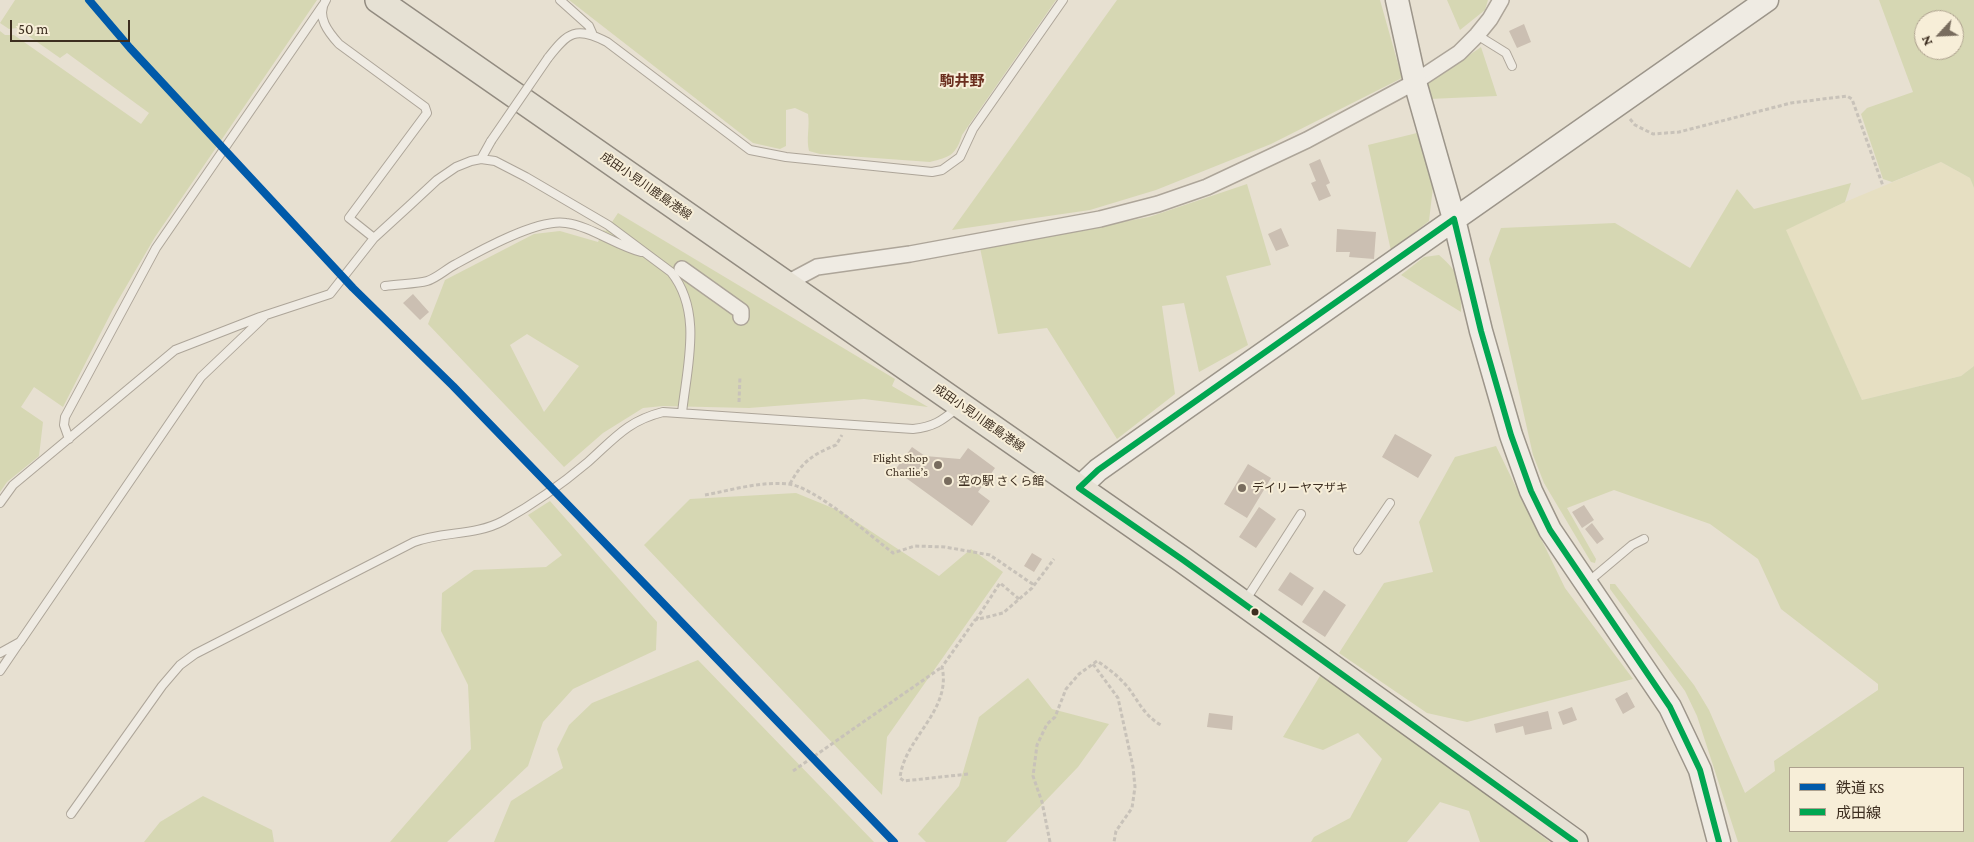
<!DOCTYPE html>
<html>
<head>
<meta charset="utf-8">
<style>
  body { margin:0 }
  #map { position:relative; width:1974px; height:842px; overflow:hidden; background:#e7e0d1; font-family:"Crimson Pro","Noto Sans JP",serif }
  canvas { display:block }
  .legend { position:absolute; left:1789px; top:767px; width:175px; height:65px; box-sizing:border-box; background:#f7eed8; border:1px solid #ada18e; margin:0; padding:6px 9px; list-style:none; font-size:15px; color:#3d2e20 }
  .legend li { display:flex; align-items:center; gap:10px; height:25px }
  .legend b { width:25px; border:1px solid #ada18e }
  .north { position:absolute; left:1914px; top:10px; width:50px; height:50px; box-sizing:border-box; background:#f7eed8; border:1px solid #ada18e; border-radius:50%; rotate:245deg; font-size:14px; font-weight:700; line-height:20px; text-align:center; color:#3d2e20 }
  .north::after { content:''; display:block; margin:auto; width:18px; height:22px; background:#786c5e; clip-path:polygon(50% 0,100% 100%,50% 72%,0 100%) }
  .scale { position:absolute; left:10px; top:20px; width:120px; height:22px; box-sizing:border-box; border:2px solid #3d2e20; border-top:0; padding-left:6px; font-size:15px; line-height:18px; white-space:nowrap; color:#3d2e20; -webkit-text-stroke:4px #f7eed8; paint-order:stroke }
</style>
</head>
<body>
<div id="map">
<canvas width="1974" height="842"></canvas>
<ul class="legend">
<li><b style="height:6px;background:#005aaa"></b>鉄道 KS</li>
<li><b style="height:6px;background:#00a651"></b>成田線</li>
</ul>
<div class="north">N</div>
<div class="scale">50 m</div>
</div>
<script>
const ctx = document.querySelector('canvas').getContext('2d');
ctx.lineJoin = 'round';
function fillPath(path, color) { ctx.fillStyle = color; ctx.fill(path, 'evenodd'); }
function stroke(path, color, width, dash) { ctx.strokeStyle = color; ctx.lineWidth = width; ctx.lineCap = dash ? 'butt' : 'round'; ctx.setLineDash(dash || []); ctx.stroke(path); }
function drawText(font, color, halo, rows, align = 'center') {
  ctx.font = font + ' "Crimson Pro","Noto Sans JP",serif'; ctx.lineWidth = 4; ctx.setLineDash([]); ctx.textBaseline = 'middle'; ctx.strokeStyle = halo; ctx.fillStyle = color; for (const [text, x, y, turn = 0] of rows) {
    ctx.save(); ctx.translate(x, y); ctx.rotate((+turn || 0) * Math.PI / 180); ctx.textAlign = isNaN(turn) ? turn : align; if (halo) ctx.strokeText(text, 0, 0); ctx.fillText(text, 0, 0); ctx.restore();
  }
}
const farmland = new Path2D(`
  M1941 162 1970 178 1974 188V366L1961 376 1862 400 1785 230 1845 202Z`);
const green = new Path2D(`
  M15 0H317L155 237 113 309 63 407 34 387 21 407 43 422 39 456 7 482 0 492V31L5 35H14L141 124 149 113 67 53 60 58 17 28 9 29 0 23Z
  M569 0H1056L962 135C956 155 950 157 930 162L820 154 809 151C806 138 810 127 808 114L795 108 786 110V146L780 149 753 143Z
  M1117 0H1380L1402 78 1271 144 1156 190 1090 210 952 230Z
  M1447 0H1488L1485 10 1460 30Z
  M1879 0H1974V188L1970 178 1941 162 1892 182 1883 179 1861 114 1867 108 1913 92ZM1924 20H1954V50H1924Z
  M1481 47 1497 96 1429 99 1426 85Z
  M1417 133 1433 187 1429 221 1391 251 1368 145Z
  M1851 183 1845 202 1786 230 1862 400 1961 376 1974 366V842H1738L1697 716 1685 691 1610 589V584H1615L1694 685 1709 710 1745 793 1775 771 1774 761 1878 690V684L1781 609 1758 559 1710 524 1614 490 1567 508 1596 559 1595 563 1591 562 1544 483 1533 455 1489 259 1501 228 1615 223 1690 268 1737 189 1754 209ZM1790 768H1963V831H1790Z
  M1247 184 1271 265 1226 276 1248 345 1199 372 1184 303 1162 306 1175 394 1117 439 1047 328 998 334 980 248 1149 217Z
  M618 213 895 379 892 386 928 407 864 399 749 408 663 406 643 408 603 433 564 467 428 324 445 280 534 234 560 231 598 242 603 230 606 231ZM527 334 579 366 544 412 510 345Z
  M1439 255C1461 274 1463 284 1461 312L1401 275 1424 257Z
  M1496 446 1565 588 1633 679 1467 722 1427 713 1339 653 1384 583 1433 572 1419 522 1455 457Z
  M796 493 840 511 939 576 971 549 1003 572 887 737 882 795 644 545 690 499Z
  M550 501 657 622 656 650 573 689 543 722 528 766 447 842H390L471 749 468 685 441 631 442 593 474 570 546 567 562 555 528 515Z
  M698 660 874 842H494L511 801 563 768 557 749 569 725 592 703Z
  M1323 671 1550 842H1480L1469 811 1440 802 1407 842H1311L1314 837 1350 818 1382 759 1358 733 1323 750 1283 737Z
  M1028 678 1052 709 1109 724 1078 767 1006 842H926L918 834 959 786 979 717Z
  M203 796 272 830 274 842H144L160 822Z`);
const building = new Path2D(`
  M1524 24 1531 42 1517 48 1509 31Z
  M1320 159 1330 183 1326 185 1331 196 1319 201 1311 183 1316 181 1309 164Z
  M1281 228 1289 246 1276 251 1268 234Z
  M1337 229 1376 232 1374 259 1349 257 1350 252H1336Z
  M413 294 429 312 420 320 403 303Z
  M1395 434 1432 455 1418 478 1382 457Z
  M912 447 925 456 960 459 968 448 995 468 978 492 990 501 972 526 895 470Z
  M1248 464 1271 478 1247 518 1224 504Z
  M1584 505 1594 520 1582 528 1572 512Z
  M1259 507 1276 519 1256 548 1239 537Z
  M1592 523 1604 539 1597 544 1585 529Z
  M1032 553 1042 559 1034 572 1024 566Z
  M1290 572 1314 588 1302 606 1278 590Z
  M1324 590 1346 605 1325 637 1302 622Z
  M1627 692 1635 707 1623 714 1615 699Z
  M1572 707 1577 720 1563 725 1558 712Z
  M1548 711 1552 729 1525 735 1523 726 1496 733 1494 724Z
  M1209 713 1233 716 1232 730 1207 727Z`);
const path = new Path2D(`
  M1630 119 1635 125 1653 134 1679 132 1791 103 1847 96 1852 99 1883 186
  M739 402 740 376
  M790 484C802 461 814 454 836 445L842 435
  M705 495C732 490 761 481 788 484 813 486 871 536 893 553L915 546 945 547 990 555 1034 585
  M976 620 1000 583 1019 599
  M1093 664 1118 698 1133 767 1135 787 1132 808 1116 831 1114 842
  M793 771 942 667
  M968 774 904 781 900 778C904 738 952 711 942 667L975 620 1003 613 1032 588 1054 559
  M1050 842 1042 802 1033 776 1037 745 1047 724 1055 717 1066 689 1079 674 1097 661C1109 669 1121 678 1130 690 1139 703 1146 717 1161 725`);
const lane = new Path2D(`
  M326 0C315 16 329 33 339 44L425 107 427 113 349 218 374 238
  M560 0 589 26 593 35
  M1477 35 1506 53 1512 66
  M548 58C568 32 576 26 607 42L750 150 786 157 932 172 942 170 960 157 973 129 1063 0
  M481 159 491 141
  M385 286C397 284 417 284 427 281 437 278 446 269 456 264 481 250 539 218 566 223 590 226 615 245 641 252
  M69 439 64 425 65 417 156 248 323 5
  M0 503 13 485 175 350 260 317 330 294 374 238 409 206 437 180 456 167 471 161 481 159 495 161 526 177 608 225 671 272C703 312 687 366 682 413
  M1358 550 1390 503
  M1588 582 1632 545 1644 539
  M1245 601 1301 514
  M0 653 20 642 201 377 264 317
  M0 671 19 643
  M71 814 162 686 180 665 195 654 414 542C443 531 475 536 503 521 532 505 562 484 588 462 614 439 627 421 663 412L913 429C933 427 942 421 957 408`);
const street = new Path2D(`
  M682 269 741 311V317
  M787 283 817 267 910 254 1100 219 1158 204 1207 187 1307 140 1415 82 1459 53 1477 35 1490 19 1501 0`);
const secondary = new Path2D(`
  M1397 0 1415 82 1454 219 1481 331 1511 435 1531 491 1550 530 1670 707 1700 770 1719 842
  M1079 488 1098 470 1187 407 1767 0`);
const primary = new Path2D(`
  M378 0 1183 560 1575 842`);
const laneBridge = new Path2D(`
  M491 141 548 58`);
const bus1 = new Path2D(`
  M1454 219 1481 331 1511 435 1531 491 1550 530 1670 707 1700 770 1719 842
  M1079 488 1183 560 1575 842
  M1079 488 1098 470 1454 219`);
const rail1 = new Path2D(`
  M89 0 130 48 353 288 453 386 894 842`);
const markers = [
  [938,465,5,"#786c5e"],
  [948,481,5,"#786c5e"],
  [1242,488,5,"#786c5e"],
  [1255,612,4.5,"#3d2e20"]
];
const streetNames = [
  ["成田小見川鹿島港線",646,186,35],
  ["成田小見川鹿島港線",979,418,35]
];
const poiNames = [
  ["Flight Shop",928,458,"right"],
  ["Charlie’s",928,472,"right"],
  ["空の駅 さくら館",958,481],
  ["デイリーヤマザキ",1252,488]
];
const quarterNames = [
  ["駒井野",962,81]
];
fillPath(farmland, '#e6dfc2');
fillPath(green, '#d6d7b3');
fillPath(building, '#cbbfb2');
stroke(lane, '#ada599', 10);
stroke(street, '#ada599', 18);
stroke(secondary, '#9c958a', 25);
stroke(primary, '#928b80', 28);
stroke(path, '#c8c2b9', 3, [4, 2.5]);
stroke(lane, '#efebe3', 8);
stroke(street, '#efebe3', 15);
stroke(secondary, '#efebe3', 22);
stroke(primary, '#e6e1d4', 25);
stroke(laneBridge, '#ada599', 10, []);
stroke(laneBridge, '#efebe3', 8);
stroke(bus1, '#00a651', 6);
stroke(rail1, '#005aaa', 8);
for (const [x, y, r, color] of markers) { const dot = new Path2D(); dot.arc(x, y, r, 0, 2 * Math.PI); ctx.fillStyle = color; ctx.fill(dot); stroke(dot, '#f7eed8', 2); }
drawText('12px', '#3d2e20', '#f7eed8', streetNames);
drawText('12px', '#3d2e20', '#f7eed8', poiNames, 'left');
drawText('bold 15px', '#6b2e1e', '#f7eed8', quarterNames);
</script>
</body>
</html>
